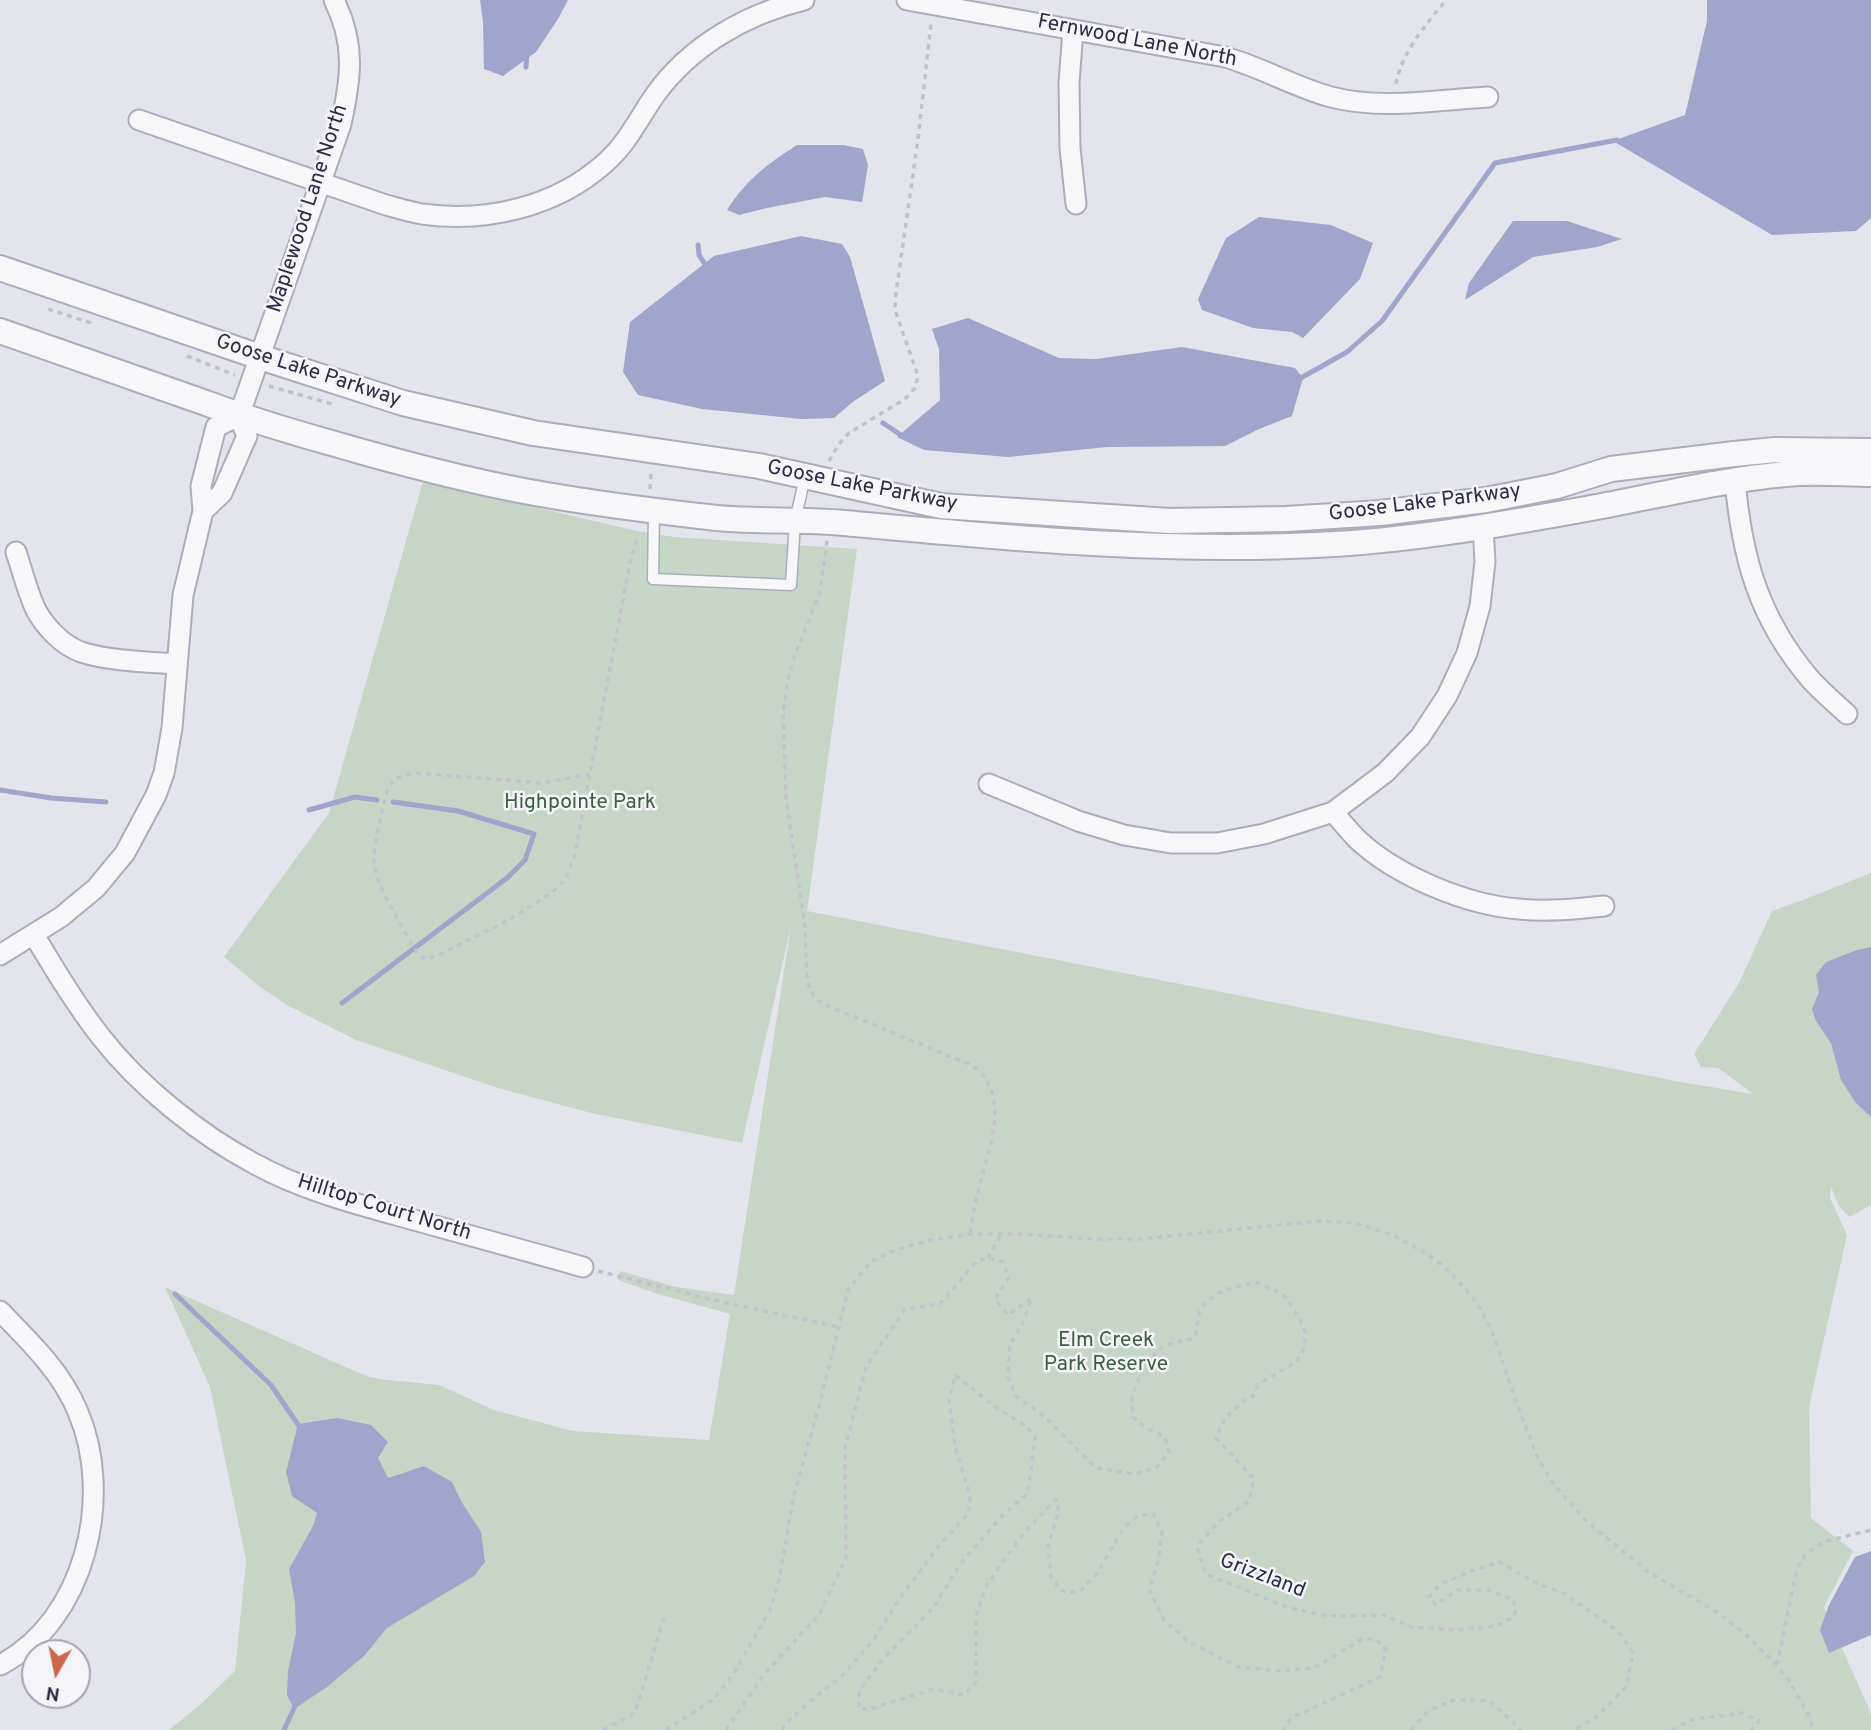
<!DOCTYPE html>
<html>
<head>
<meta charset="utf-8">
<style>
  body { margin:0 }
  #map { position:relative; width:1871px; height:1730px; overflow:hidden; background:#e4e4ec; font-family:Overpass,sans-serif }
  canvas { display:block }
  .north { position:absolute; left:21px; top:1639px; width:70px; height:70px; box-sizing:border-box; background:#f4f4f9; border:2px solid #a4a4b1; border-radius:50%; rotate:189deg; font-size:19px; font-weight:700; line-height:28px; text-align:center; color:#2b2c44 }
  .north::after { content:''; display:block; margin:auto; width:24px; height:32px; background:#ce664c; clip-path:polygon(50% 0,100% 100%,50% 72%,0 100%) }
</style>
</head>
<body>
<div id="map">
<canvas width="1871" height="1730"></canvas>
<div class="north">N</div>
</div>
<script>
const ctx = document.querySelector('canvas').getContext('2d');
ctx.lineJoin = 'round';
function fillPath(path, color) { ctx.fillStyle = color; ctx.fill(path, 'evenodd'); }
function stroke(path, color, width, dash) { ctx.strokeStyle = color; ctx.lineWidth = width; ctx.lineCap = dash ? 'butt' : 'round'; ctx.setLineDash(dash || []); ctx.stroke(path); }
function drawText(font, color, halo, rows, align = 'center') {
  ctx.font = font + ' Overpass,sans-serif'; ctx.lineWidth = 5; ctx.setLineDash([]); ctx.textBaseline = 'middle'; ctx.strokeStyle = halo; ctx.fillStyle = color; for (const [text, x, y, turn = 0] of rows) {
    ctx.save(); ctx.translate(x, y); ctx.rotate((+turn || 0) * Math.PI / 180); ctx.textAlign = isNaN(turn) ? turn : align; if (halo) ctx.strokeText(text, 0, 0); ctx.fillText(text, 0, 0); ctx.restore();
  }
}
const green = new Path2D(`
  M423 481 637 531 674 537 857 549 807 911 1681 1082 1753 1094 1718 1068 1701 1067 1694 1054 1739 983 1772 911 1803 900 1871 873V1205L1849 1217 1839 1206 1831 1187 1830 1198 1847 1235 1809 1407 1811 1518 1853 1551 1824 1607 1871 1714V1730H169L203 1702 235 1671 246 1560 210 1387 165 1287 366 1376 379 1379 439 1385 494 1410 573 1431 709 1440 730 1314 658 1294 618 1280 620 1271 676 1287 734 1295 791 926 742 1143 591 1113 498 1088 356 1040 287 1005 260 987 224 957 329 813Z`);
const water = new Path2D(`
  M480 0H568L558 19 536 52 503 76 484 69 483 22Z
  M1707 0H1871V218L1856 231 1772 235 1613 141 1685 115 1707 21Z
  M797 145H843L863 149 868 165 862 202 825 197 767 208 739 215 727 210C747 179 766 165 797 145Z
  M1259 217 1331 225 1373 243 1360 279 1303 338 1292 332 1253 328 1202 310 1198 299 1226 238Z
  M1513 221H1567L1622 239 1597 247 1533 257 1465 300 1469 283Z
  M801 236 842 244 850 257 885 381 854 401 834 418 801 419 702 409 638 395 623 372 630 322 714 256Z
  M968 318 1059 358 1096 359 1182 347 1295 368 1303 378 1292 416 1259 429 1225 446 1107 447 1008 457 924 450 897 437 940 400 939 349 932 329Z
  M1871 947V1117L1855 1102 1841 1080 1831 1043 1816 1021 1812 1009 1819 992 1816 975 1826 962 1857 950Z
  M337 1418 371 1425 388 1442 378 1458 388 1478 424 1466 452 1482 461 1501 481 1532 485 1562 474 1576 387 1628 364 1656 327 1687 294 1709 287 1695 288 1671 296 1633 295 1603 289 1569 313 1526 317 1513 292 1496 286 1472 298 1424Z
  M1871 1551V1635L1829 1653 1820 1630 1829 1605 1855 1557Z`);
const stream = new Path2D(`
  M526 67 527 52
  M698 245 699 255 707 267
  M1299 379 1347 352 1382 321 1495 163 1617 140
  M883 423 904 437
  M0 790 51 798 106 802
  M309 810 355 797 377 800
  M342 1003 507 878 525 860 534 834 458 811 393 802
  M175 1294 271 1385 301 1429
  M284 1730 296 1704`);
const path = new Path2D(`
  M1396 84C1402 51 1426 25 1446 0
  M48 309 94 324
  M187 356 235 375
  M269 386 332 404
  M829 461 839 444 849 433 905 399 915 388 918 376 895 310 896 293 918 139 931 24
  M650 489 651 473
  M827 541 820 592 792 663 788 680 783 713 786 798 805 927 807 981 815 998 823 1004 959 1060C964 1062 970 1064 974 1067 1010 1094 990 1146 981 1180 976 1198 973 1216 970 1234
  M590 774 543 783 416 773C390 776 388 785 383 808 379 826 374 844 374 862 375 886 406 932 418 955L426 959 436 956 507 921 550 894 564 881 574 858 630 563 636 542 640 539
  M988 1258 1001 1234
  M598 1271 713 1300 839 1327
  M1777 1665 1797 1568 1806 1554 1823 1542 1871 1530
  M603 1730 632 1715 638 1704 665 1614
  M666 1730 714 1699 736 1670 770 1610 779 1580 794 1495 819 1406 848 1290 871 1261 898 1249 931 1240 970 1234H1023L1093 1239H1139L1319 1221 1354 1223 1393 1235 1422 1251 1437 1261 1457 1279 1476 1302 1491 1328 1517 1404 1537 1456 1554 1485 1586 1521 1647 1571 1718 1613 1743 1632 1777 1665 1790 1682 1810 1718 1813 1730
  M726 1730 765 1673 820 1614 846 1557 845 1448 866 1367 905 1309 940 1304 977 1261 988 1258 1003 1262 1009 1277 995 1299 1008 1315 1032 1298 1023 1322 1010 1345 1008 1377 1016 1396 1045 1417 1096 1468 1135 1474 1156 1468 1169 1452 1165 1437 1143 1426 1133 1417 1132 1395 1145 1365 1161 1348 1176 1342 1192 1339 1195 1337 1199 1313 1207 1301 1222 1291 1255 1282 1281 1293 1287 1299 1300 1320 1305 1332V1344L1302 1353 1296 1362 1262 1382 1258 1385 1253 1396 1244 1401 1225 1418 1216 1438 1254 1479 1249 1501 1217 1523 1197 1547 1206 1574 1289 1608 1329 1616 1384 1615 1411 1627 1456 1630 1497 1626 1515 1616 1514 1600 1488 1590H1457L1436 1605 1429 1597 1441 1584 1474 1570 1500 1562 1534 1582 1565 1594 1618 1631 1633 1653 1626 1687 1596 1717 1575 1730
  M782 1730 785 1724 814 1698 843 1675 874 1639 900 1598 938 1547 969 1512 970 1496 955 1446 949 1399 955 1375 997 1408 1023 1424 1035 1436 1028 1493 1002 1516 961 1563 933 1608 882 1660 859 1691V1709H870L933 1689 965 1695 976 1682V1618L984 1590 1006 1557 1025 1532 1056 1499 1059 1511 1048 1545 1051 1576 1060 1590 1069 1593 1081 1590 1096 1575 1123 1529 1138 1515H1154L1162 1532 1158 1562 1149 1589 1164 1620 1189 1642 1239 1667 1280 1671 1314 1668 1362 1639H1376L1386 1650 1380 1677 1291 1718 1284 1730
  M1411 1730 1428 1711 1454 1700 1490 1701 1521 1730
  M1672 1730 1694 1719 1743 1713 1759 1721 1751 1730`);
const service = new Path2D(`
  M654 511 653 579 791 585 795 521 805 477`);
const minor = new Path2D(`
  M907 0 1225 57C1261 67 1294 87 1331 97 1381 110 1437 100 1488 97
  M1073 30 1069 83 1070 148 1076 204
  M139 120 386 205C397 208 410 212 422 214 486 223 556 207 605 163 627 144 639 118 655 95 690 46 746 14 804 0
  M239 416 341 124C351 78 356 44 334 0
  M1735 480C1742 559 1759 619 1811 680 1822 692 1835 703 1847 714
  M203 511 222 493 247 436 239 416
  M16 552C22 570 27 590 35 608 44 626 62 645 81 652 108 661 149 662 177 664
  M989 784 1078 821 1124 835 1171 843H1217L1264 834 1333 812 1385 773 1420 737 1447 696 1467 653 1480 606 1485 562 1483 526
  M1333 812C1341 821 1349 831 1358 840 1397 876 1466 905 1519 909 1547 912 1576 909 1604 906
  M34 935C55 970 76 1005 101 1037 139 1086 200 1135 255 1164 304 1191 360 1205 414 1220 471 1236 527 1251 583 1267
  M0 955 61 917 96 888 125 853 156 795 164 773 172 728 183 595 203 511 201 486 216 427 239 416
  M0 1311C30 1342 61 1371 78 1412 114 1496 86 1620 0 1665`);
const tertiary = new Path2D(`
  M0 268 260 357 403 403 533 433 759 466 941 506 1170 521 1286 519 1380 513 1486 500 1557 486 1611 469 1734 454 1775 450 1871 451
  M0 331 206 403C248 419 292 432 335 444 397 462 461 479 524 491 588 503 653 511 717 518 759 522 802 519 844 523 1007 538 1171 554 1335 544 1419 539 1503 524 1586 509 1653 497 1719 480 1786 474 1814 471 1843 474 1871 474`);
const streetNames = [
  ["Fernwood Lane North",1137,42,11],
  ["Maplewood Lane North",309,209,-72],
  ["Goose Lake Parkway",308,372,18],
  ["Goose Lake Parkway",862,487,11],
  ["Goose Lake Parkway",1425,504,-7],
  ["Hilltop Court North",384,1209,17],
  ["Grizzland",1262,1577,21]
];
const parkNames = [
  ["Highpointe Park",580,804],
  ["Elm Creek",1106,1342],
  ["Park Reserve",1106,1366]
];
fillPath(green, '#c5d6c7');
fillPath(water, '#a0a5cb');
stroke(stream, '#a0a5cb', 5);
stroke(service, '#acadba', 13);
stroke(minor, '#acadba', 23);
stroke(tertiary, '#acadba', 28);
stroke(path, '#c2c2cb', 3.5, [5, 5]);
stroke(service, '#f7f7fa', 10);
stroke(minor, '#f7f7fa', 19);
stroke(tertiary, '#f7f7fa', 24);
drawText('21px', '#2b2c44', '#f4f4f9', streetNames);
drawText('21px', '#39603f', '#f4f4f9', parkNames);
</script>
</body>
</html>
